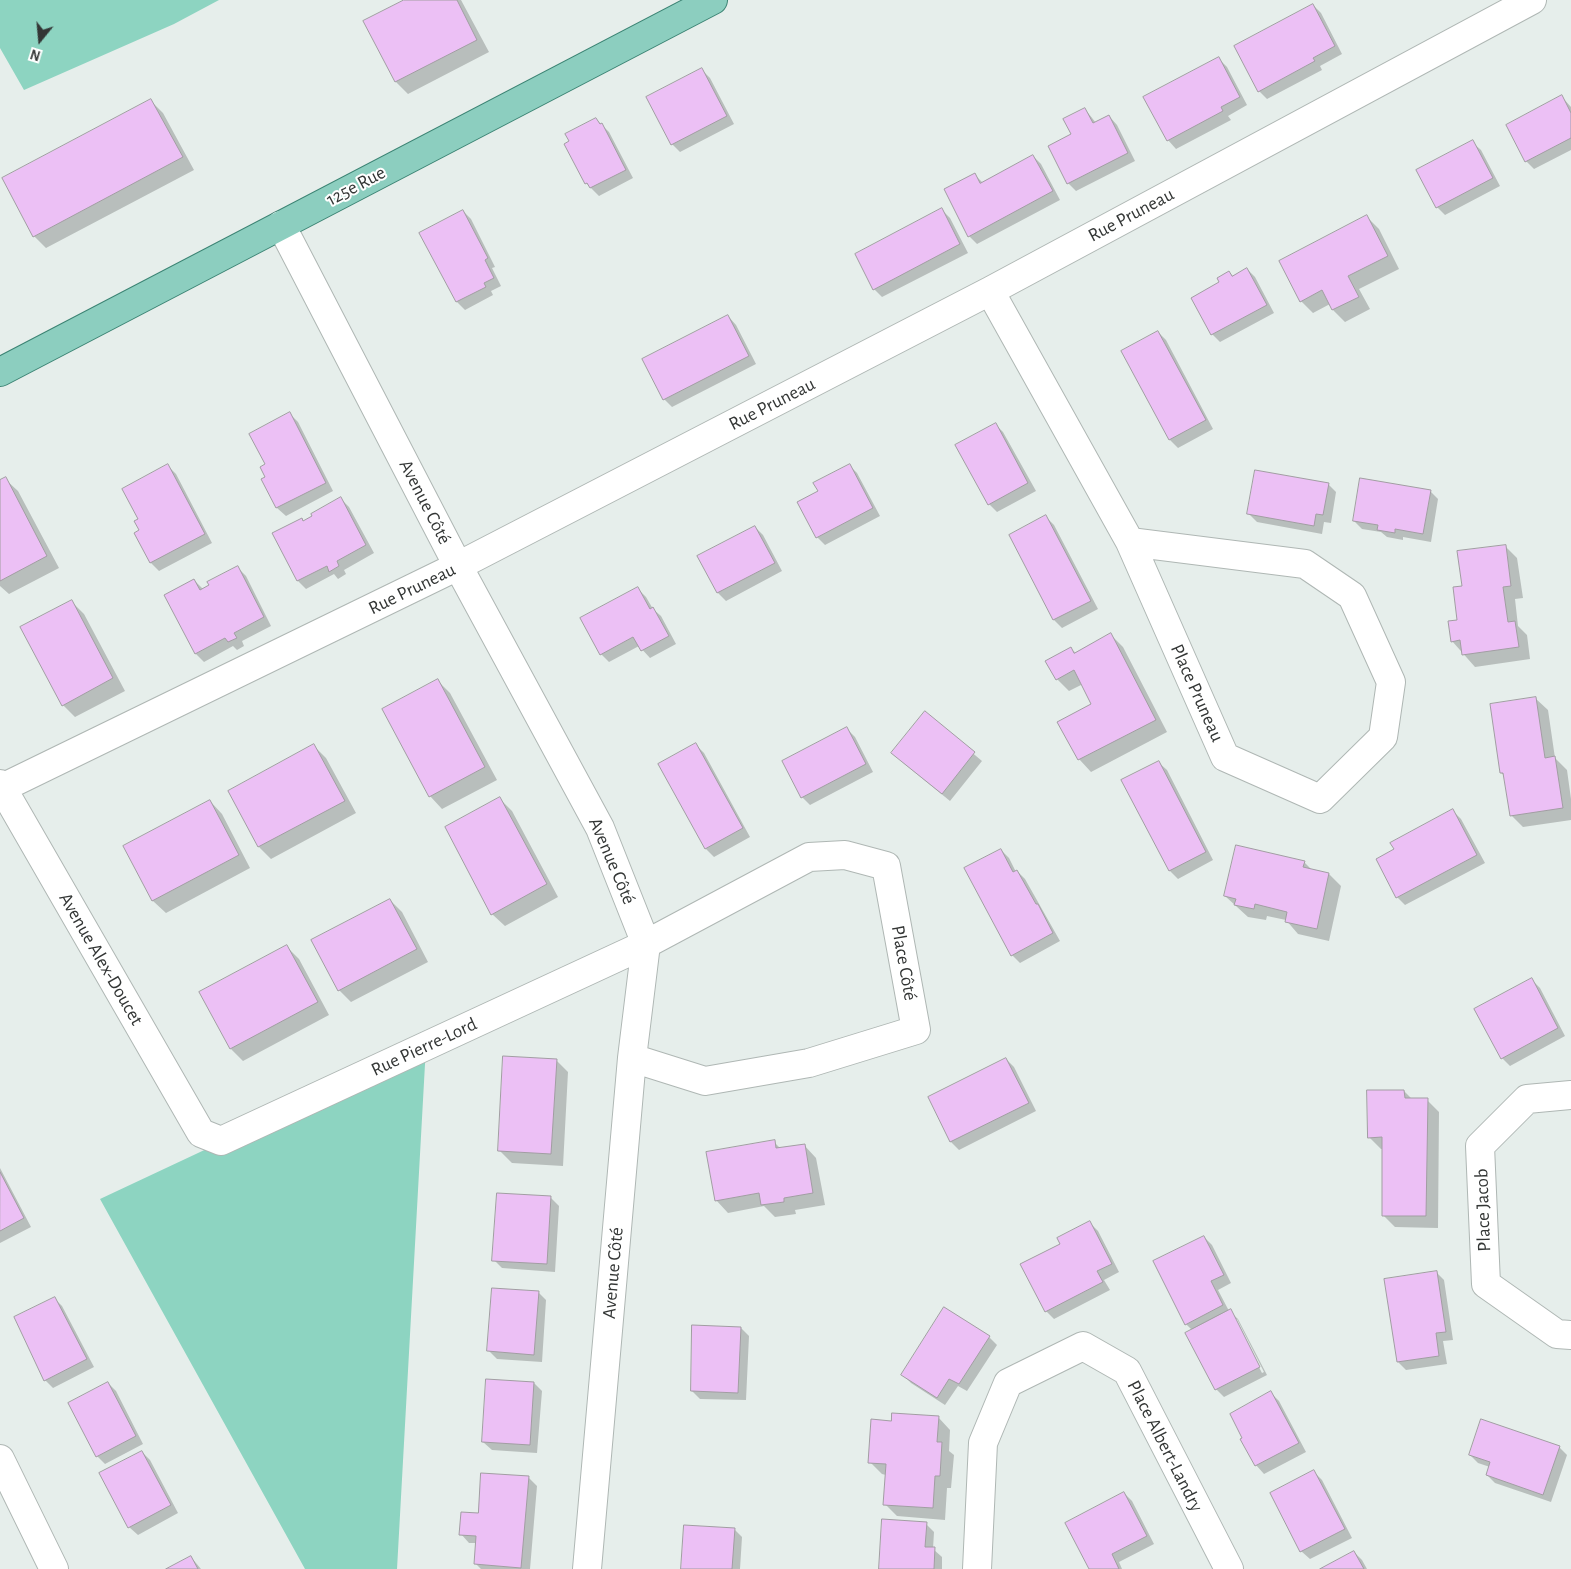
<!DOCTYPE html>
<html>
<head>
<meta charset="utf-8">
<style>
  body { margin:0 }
  #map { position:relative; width:1571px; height:1569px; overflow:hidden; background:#e6eeeb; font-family:"Alegreya Sans",sans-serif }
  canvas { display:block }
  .north { position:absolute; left:15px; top:15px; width:50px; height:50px; -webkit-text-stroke:4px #fff; paint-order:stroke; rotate:197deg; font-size:14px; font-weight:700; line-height:20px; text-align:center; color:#333635 }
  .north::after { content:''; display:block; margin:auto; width:18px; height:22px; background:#333635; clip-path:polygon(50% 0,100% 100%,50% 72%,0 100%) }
</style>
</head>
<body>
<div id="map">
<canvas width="1571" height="1569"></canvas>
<div class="north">N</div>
</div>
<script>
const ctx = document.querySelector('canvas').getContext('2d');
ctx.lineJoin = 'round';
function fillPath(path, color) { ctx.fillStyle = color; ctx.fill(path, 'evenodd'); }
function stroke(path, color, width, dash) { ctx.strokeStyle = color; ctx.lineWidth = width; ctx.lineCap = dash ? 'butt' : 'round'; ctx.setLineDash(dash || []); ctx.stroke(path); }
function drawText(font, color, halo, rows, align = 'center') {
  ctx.font = font + ' "Alegreya Sans",sans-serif'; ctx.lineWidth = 4; ctx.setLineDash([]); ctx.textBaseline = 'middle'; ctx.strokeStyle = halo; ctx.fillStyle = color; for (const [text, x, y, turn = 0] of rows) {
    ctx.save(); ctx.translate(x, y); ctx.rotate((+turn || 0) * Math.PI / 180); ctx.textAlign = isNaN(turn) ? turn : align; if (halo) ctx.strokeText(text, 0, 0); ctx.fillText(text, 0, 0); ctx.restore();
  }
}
const green = new Path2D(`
  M0 0H219L174 24 24 90 0 48Z
  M426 1046 397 1569H305L100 1199Z`);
const shadow = new Path2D(`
  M406 0H461L489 52 408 94 396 82 364 22Z
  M1313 5 1321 13 1342 54 1320 66 1322 70 1267 99 1259 91Z
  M1219 59 1227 67 1247 105 1228 116 1231 120 1176 149 1168 140Z
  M702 70 710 78 734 124 680 152 672 144Z
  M1562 97 1571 107V150L1534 169 1526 161Z
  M151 101 163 113 194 170 46 248 34 236Z
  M1085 109 1096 123 1109 116 1117 125 1135 161 1076 191 1068 183 1072 135Z
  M596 119 609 132 633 178 599 196 586 183Z
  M1472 142 1481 150 1500 186 1445 215 1437 207Z
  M1033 156 1041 164 1060 200 977 244 969 236 975 175 983 183Z
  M942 210 950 218 968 253 882 297 874 289Z
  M463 211 471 219 495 267 492 268 501 286 491 291 493 295 465 310 457 302 421 233Z
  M1367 217 1379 229 1399 269 1359 289 1370 309 1345 322 1333 310 1330 304 1313 313 1301 301Z
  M1247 269 1255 277 1274 313 1220 342 1212 334 1221 283 1229 272 1233 276Z
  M728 316 736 325 756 364 672 407 664 399Z
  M1158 332 1166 340 1213 429 1178 448 1170 440Z
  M290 414 298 422 333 491 286 516 277 508 263 479 267 477V465Z
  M995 424 1003 432 1036 491 997 512 989 504Z
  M849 465 857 473 880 516 825 545 817 537 819 491Z
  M168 466 176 474 212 543 159 571 151 563 135 533 140 531V520Z
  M5 479 18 491 59 568 9 594 0 586V482Z
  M1328 484 1336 492 1331 523 1324 522 1322 534 1257 522 1249 514Z
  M1430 491 1438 499 1431 542 1403 537V540L1387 537 1381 532 1362 529 1354 521Z
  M341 499 349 507 374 553 344 570 346 574 338 579 334 574 306 589 298 581 274 534 302 519 304 522Z
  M1046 517 1054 525 1098 609 1062 628 1054 620 1010 535Z
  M755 527 763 535 782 571 726 601 718 593 699 557Z
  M1505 546 1517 558 1523 598 1515 599 1518 626 1527 635 1530 659 1475 667 1452 641 1459 621 1463 587Z
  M238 568 246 576 271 626 242 641 244 646 237 650 233 646 204 662 196 654 166 595 194 580 203 589Z
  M638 589 646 597 653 609 661 616 676 644 650 658 639 646 609 662 601 654Z
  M72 602 84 614 125 691 75 717 63 705Z
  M1111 635 1123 647 1167 732 1091 772 1079 759 1093 704 1083 684 1069 691 1057 679 1071 649 1076 653Z
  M438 681 450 693 497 780 442 809 430 796 384 710Z
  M1535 698 1548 710 1555 758 1567 770 1571 799V820L1523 827 1511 815 1505 776 1501 773Z
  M925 713 982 761 950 801 901 761Z
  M847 729 855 737 873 772 810 805 802 797Z
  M696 745 704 753 750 837 714 857 706 849 660 765Z
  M314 746 326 758 356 813 271 859 259 847 229 791Z
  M1158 762 1167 770 1213 860 1178 879 1170 871Z
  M500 799 512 811 558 897 505 926 492 914Z
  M210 801 222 814 250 868 166 913 153 901 124 847Z
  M1453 811 1461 819 1485 863 1405 905 1397 897Z
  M1001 850 1009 858 1016 872 1017 871 1025 879 1060 941 1020 963 1012 955Z
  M1304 862 1312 870 1329 874 1341 886 1329 941 1298 934 1286 920 1267 916 1266 920 1248 917 1225 896Z
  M390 900 402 912 428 962 351 1002 339 990Z
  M287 947 299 959 329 1015 243 1061 231 1049Z
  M1532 980 1540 988 1565 1036 1510 1066 1502 1058Z
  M1006 1059 1014 1067 1036 1111 959 1150 951 1142 929 1098Z
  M556 1060 568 1072 563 1166 512 1163 499 1150Z
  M1404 1091 1413 1100H1427L1439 1112 1438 1228 1395 1227 1383 1215V1149H1381L1369 1137Z
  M774 1142 781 1149 804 1145 816 1158 825 1205 795 1210 796 1214 775 1217 764 1206 728 1213 716 1200Z
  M0 1168 31 1227 0 1243Z
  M551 1198 559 1206 555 1272 502 1268 494 1260Z
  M1090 1223 1098 1231 1119 1272 1104 1280 1110 1290 1054 1319 1046 1311 1061 1244Z
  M1204 1237 1212 1245 1231 1283 1218 1290 1229 1311 1238 1319 1267 1375 1224 1397 1216 1389 1192 1330 1186 1324ZM1234 1319H1237L1264 1372 1262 1373Z
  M1436 1272 1444 1280 1453 1340 1443 1341 1447 1364 1406 1370 1398 1362Z
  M538 1292 546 1300 542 1362 497 1359 489 1351Z
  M54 1298 62 1306 94 1367 53 1388 45 1380Z
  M741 1328 749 1336 746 1400 700 1399 692 1391Z
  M989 1337 997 1345 967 1391 958 1386 945 1405 911 1383 903 1375Z
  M108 1383 116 1391 143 1444 105 1464 97 1456Z
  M534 1383 542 1391 537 1453 492 1450 483 1442Z
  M1271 1393 1279 1401 1306 1452 1264 1474 1256 1465 1244 1438Z
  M938 1417 950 1430 949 1451 954 1455 951 1488H947L945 1520 897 1516 885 1504 886 1475 882 1474 870 1462 892 1422Z
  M1559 1447 1567 1455 1551 1502 1495 1483 1487 1475 1490 1467 1478 1463 1470 1455Z
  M142 1452 150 1460 178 1513 138 1535 129 1527Z
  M1314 1472 1322 1480 1352 1538 1310 1559 1301 1551 1272 1493Z
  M528 1477 537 1486 530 1569H481L475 1563 477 1543H469L461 1534 479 1515Z
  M1124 1493 1132 1501 1154 1544 1119 1562 1122 1569H1091Z
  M926 1524 934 1532 933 1549 942 1557V1569H881Z
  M734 1529 742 1537 740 1569H682Z
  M1354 1552 1362 1560 1367 1569H1322Z
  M191 1557 201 1569H169Z`);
const building = new Path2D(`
  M404 0H457L477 40 395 82 363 21Z
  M1313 4 1335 46 1313 58 1315 61 1258 92 1234 46Z
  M1219 57 1240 97 1221 107 1223 111 1167 141 1143 97Z
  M702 68 727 116 671 145 646 97Z
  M1562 95 1571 113V138L1525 162 1506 125Z
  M151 99 183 157 33 237 2 178Z
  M1085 108 1093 123 1109 115 1128 153 1067 184 1048 146 1071 134 1063 119Z
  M596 118 600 124 602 123 626 170 590 188 587 183 585 184 564 144 569 141 565 134Z
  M1473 140 1493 178 1436 208 1416 170Z
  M1033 155 1053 191 968 237 944 189 975 173 980 183Z
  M942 208 960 244 873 290 855 254Z
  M463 210 488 258 485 260 494 278 484 283 486 287 456 302 419 233Z
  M1367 215 1388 256 1348 276 1359 297 1332 310 1322 290 1300 302 1279 261Z
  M1247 268 1267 305 1211 335 1191 298 1219 282 1217 278 1229 271 1232 276Z
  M728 315 749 356 663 400 642 359Z
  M1158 331 1206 420 1169 440 1121 351Z
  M290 412 326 483 276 508 261 479 265 477 260 467 265 464 249 434Z
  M996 423 1028 483 988 505 955 445Z
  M168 464 205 534 150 563 134 533 139 530 134 521 138 519 122 489Z
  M850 464 873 508 816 538 797 502 818 491 813 483Z
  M1255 470 1329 483 1323 515 1316 514 1314 526 1247 514Z
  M6 477 47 556 0 581V480Z
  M1360 478 1431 490 1423 534 1395 529V533L1377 530 1378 525 1353 521Z
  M341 497 366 545 337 561 339 566 329 572 327 566 297 581 272 533 302 518 303 521 312 516 311 514Z
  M1046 515 1091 601 1053 620 1009 535Z
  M755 526 775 563 717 593 697 556Z
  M1506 545 1511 586 1503 587 1508 622 1515 621 1519 647 1462 655 1460 640 1451 642 1448 621 1457 620 1453 587 1462 586 1457 551Z
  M238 566 264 617 234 633 237 638 228 642 225 638 195 654 164 595 194 579 200 590 209 585 207 582Z
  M638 587 650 609 653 607 669 636 641 651 633 637 600 655 580 618Z
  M72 600 113 678 62 706 20 627Z
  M1111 633 1156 720 1078 760 1057 722 1091 704 1074 670 1056 680 1045 661 1071 647 1074 653Z
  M438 679 485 767 429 797 382 709Z
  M1536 697 1545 758 1555 756 1563 808 1510 816 1503 773H1500L1490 704Z
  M925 711 975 752 942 794 891 753Z
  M847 727 866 764 801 798 782 761Z
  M696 743 743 828 705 849 658 764Z
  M314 744 345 801 258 847 228 791Z
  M1159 761 1206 852 1169 871 1121 780Z
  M500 797 547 884 491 915 445 827Z
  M210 800 239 855 152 901 123 846Z
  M1453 809 1477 855 1396 898 1376 859 1394 849 1390 843Z
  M1236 845 1305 861 1303 867 1329 873 1317 929 1285 922 1287 912 1255 904 1254 909 1234 905 1236 899 1224 896Z
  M1001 849 1013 872 1017 870 1036 904H1038L1053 933 1011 956 964 868Z
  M390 899 417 949 338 991 311 940Z
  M287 945 318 1002 230 1049 199 992Z
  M1532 978 1558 1028 1501 1059 1474 1009Z
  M503 1056 557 1059 551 1154 498 1151Z
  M1006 1058 1029 1103 950 1142 928 1097Z
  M1367 1090H1404L1405 1098H1428L1426 1216H1382V1137L1368 1138Z
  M775 1140 776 1148 805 1144 813 1193 784 1198V1202L761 1205 759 1193 715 1201 706 1152Z
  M0 1172 24 1218 0 1231Z
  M497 1193 551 1196 547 1264 492 1261Z
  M1090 1221 1112 1264 1097 1271 1103 1282 1045 1312 1020 1264 1060 1244 1057 1238Z
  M1204 1236 1224 1275 1211 1281 1223 1305 1185 1325 1153 1261Z
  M1437 1271 1446 1332 1436 1333 1439 1356 1397 1362 1384 1279Z
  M492 1288 539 1291 534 1355 487 1351Z
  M55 1297 87 1359 44 1381 14 1317Z
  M944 1307 990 1336 959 1384 949 1379 937 1398 901 1375Z
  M1231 1309 1260 1367 1215 1390 1185 1333Z
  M692 1325 741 1327 738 1393 691 1391Z
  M486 1379 534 1382 530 1445 482 1442Z
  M108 1382 136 1436 96 1457 68 1403Z
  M1271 1391 1299 1443 1255 1466 1240 1439 1242 1438 1230 1414Z
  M892 1413 939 1416 937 1442H942L940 1476H935L933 1508 883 1505 886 1464 868 1463 871 1419 891 1421Z
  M1481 1419 1560 1446 1543 1495 1486 1475 1490 1462 1469 1455Z
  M142 1451 171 1505 128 1528 99 1473Z
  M1314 1470 1345 1529 1300 1552 1270 1493Z
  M481 1473 529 1476 521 1568 474 1564 476 1536 459 1535 461 1512 478 1513Z
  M1124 1492 1147 1536 1112 1554 1119 1569H1089L1065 1523Z
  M882 1519 927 1522 925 1547H935L934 1569H879Z
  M684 1525 735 1528 732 1569H681Z
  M1354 1551 1364 1569H1320Z
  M191 1556 198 1569H166Z`);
const minor = new Path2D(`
  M281 225 458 566 600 828 646 944 632 1058 587 1569
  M990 291 1130 542 1225 757 1320 799 1383 737 1391 682 1352 596 1305 564 1130 542
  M0 784 201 1133 221 1141 646 944 809 857 845 855 886 866 916 1030 809 1063 705 1081 632 1058
  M2 788 458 566 990 291 1532 0
  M1571 1095 1527 1099 1480 1146 1486 1284 1557 1334 1571 1335
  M0 1459 54 1569
  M977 1569 983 1443 1008 1383 1083 1346 1127 1371 1229 1569`);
const major = new Path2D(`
  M0 372 713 0`);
const streetNames = [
  ["125e Rue",356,186,-28],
  ["Rue Pruneau",1131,215,-28],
  ["Rue Pruneau",772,404,-27],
  ["Avenue Côté",425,502,63],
  ["Rue Pruneau",412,589,-26],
  ["Place Pruneau",1197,693,66],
  ["Avenue Côté",612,861,67],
  ["Avenue Alex-Doucet",101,959,60],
  ["Place Côté",904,963,80],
  ["Rue Pierre-Lord",424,1047,-25],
  ["Place Jacob",1483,1210,-92],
  ["Avenue Côté",613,1273,-85],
  ["Place Albert-Landry",1165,1446,63]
];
fillPath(green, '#8dd4c1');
fillPath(shadow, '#0003');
fillPath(building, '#ecc0f5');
stroke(building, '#a19da2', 1);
stroke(minor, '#afb7b4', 30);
stroke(major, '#3b8373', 30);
stroke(minor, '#fff', 28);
stroke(major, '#8ccebf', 28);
drawText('19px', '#333635', '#fff', streetNames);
</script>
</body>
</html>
